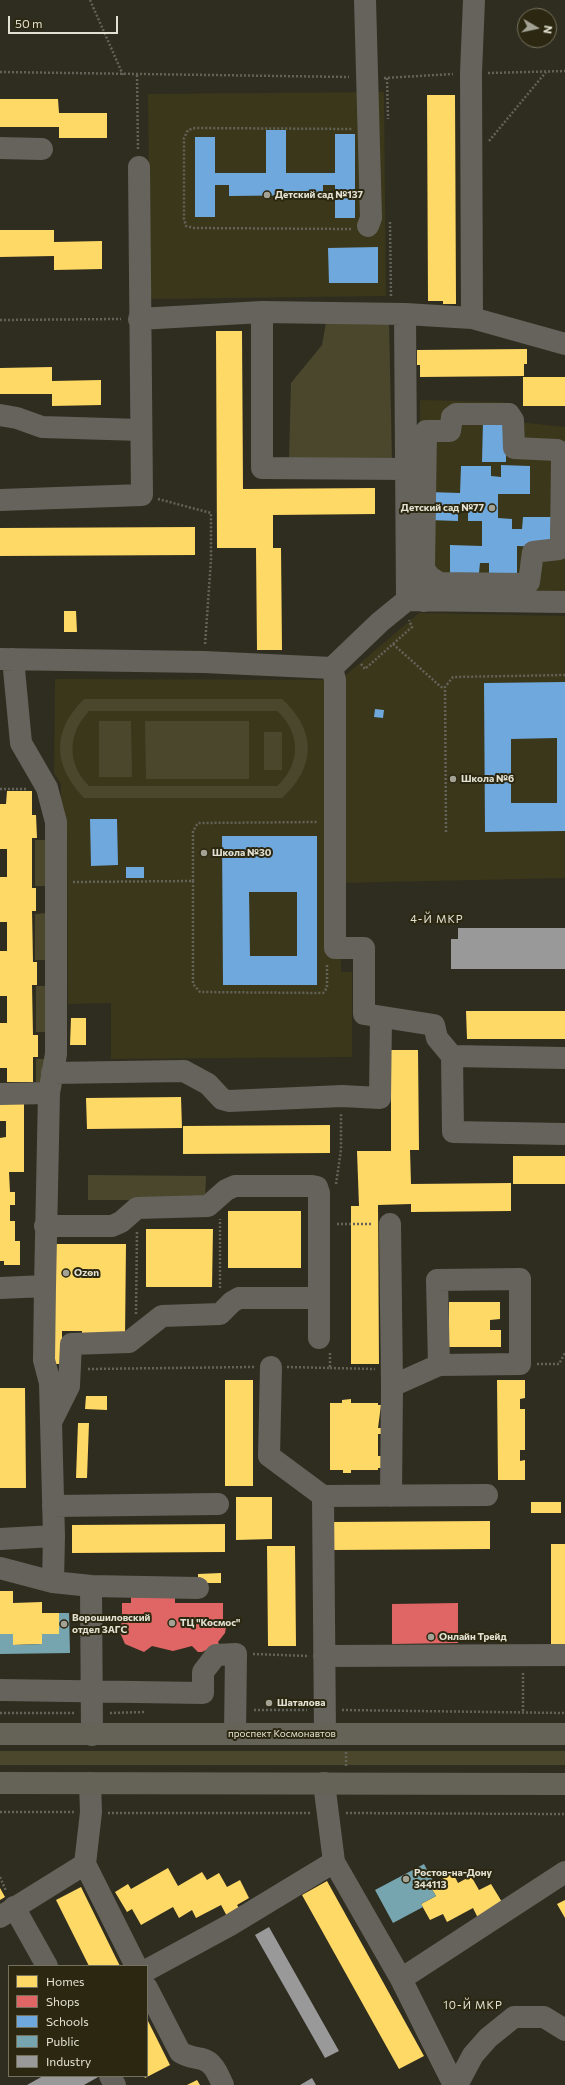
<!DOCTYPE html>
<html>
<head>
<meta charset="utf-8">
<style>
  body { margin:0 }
  #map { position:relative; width:565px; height:2085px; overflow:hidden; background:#2f2d20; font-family:Commissioner,sans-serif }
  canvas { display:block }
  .legend { position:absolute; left:8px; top:1965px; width:140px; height:112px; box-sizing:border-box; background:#2b2710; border:1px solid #74715e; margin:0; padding:5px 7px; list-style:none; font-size:12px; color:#e2e1d2 }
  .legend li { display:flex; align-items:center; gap:8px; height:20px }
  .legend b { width:20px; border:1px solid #74715e }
  .north { position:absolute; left:517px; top:8px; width:40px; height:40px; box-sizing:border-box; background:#2b2710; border:1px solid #74715e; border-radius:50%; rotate:99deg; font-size:11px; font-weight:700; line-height:16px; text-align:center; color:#e2e1d2 }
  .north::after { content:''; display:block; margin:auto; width:14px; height:18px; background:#a3a294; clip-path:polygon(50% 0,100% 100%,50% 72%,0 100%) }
  .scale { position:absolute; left:8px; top:16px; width:110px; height:18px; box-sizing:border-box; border:2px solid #e2e1d2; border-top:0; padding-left:5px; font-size:12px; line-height:14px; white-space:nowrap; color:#e2e1d2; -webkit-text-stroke:3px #2b2710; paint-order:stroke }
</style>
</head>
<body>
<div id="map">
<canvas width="565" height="2085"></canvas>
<ul class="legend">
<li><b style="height:11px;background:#ffd966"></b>Homes</li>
<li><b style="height:11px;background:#e06666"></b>Shops</li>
<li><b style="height:11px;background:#6fa8dc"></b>Schools</li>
<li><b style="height:11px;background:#76a5af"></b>Public</li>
<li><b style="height:11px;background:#999"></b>Industry</li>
</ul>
<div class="north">N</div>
<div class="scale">50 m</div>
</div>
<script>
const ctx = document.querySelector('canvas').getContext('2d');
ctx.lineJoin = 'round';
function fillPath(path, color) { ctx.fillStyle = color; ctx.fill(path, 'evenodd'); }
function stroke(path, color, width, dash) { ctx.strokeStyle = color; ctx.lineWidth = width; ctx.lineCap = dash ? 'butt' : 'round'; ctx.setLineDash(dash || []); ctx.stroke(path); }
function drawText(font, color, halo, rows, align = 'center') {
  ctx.font = font + ' Commissioner,sans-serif'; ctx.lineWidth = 4; ctx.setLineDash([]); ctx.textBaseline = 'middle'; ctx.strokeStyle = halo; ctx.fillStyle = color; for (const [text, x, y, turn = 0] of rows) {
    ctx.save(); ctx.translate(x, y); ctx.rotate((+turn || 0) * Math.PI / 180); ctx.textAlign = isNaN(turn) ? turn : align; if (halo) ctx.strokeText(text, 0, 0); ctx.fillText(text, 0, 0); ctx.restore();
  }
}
const built = new Path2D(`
  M384 92 386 296 150 299 148 94Z
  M420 400 503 402 517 411 518 422 565 427V591H435L419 585Z
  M419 613 565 616V878L341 883V972H352V1057L111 1059V1003L68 1004 67 823H60L61 784 54 773 55 679 340 680Z`);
const green = new Path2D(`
  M389 322 392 461 289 460 291 383 322 345 326 323Z
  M84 699H282C317 731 316 767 282 798H84C53 765 51 732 84 699ZM89 711H277C301 732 301 765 277 786H89C67 764 67 734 89 711Z
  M99 721H131L132 777H99Z
  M145 721H249V779H146Z
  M264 732H282V770H264Z
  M35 840H47V886H35Z
  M47 913 48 960H35V914Z
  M36 986H48V1032H36Z
  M36 1059H47L41 1082H36Z
  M88 1175 206 1176 205 1200H88Z
  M0 1751H565V1765H0Z`);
const homes = new Path2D(`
  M427 95H455L456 304H443V301H428Z
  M0 99H58L59 113H107V138H59V127H0Z
  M0 230H54V242L102 241V269L54 270V256L0 257Z
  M216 331H242L243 489 375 488V514L273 515V548H281L282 650H257L256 548H217Z
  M527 349V364H524V376L420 377V365H417V350Z
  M52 367V381L101 380V405L52 406V394H0V368Z
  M523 377H565V406H523Z
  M195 527V555L0 556V528Z
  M64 611H76L77 632H64Z
  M7 791H32V815H36L37 838H32V888H36V911H32L33 962H37V985H32L33 1035H38V1057H33V1082H7V1068H0V1023H7V996H0V951H7V922H0V877H7V849H0V804H6Z
  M466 1011H565V1039H467Z
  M71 1018H86V1045H70Z
  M391 1050H418L419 1150H410L411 1184 511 1183V1211L411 1212V1204L378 1205 379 1364H351V1206H359L357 1151H391Z
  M0 1096H24V1172H9L10 1192H15V1205H10V1221H15V1241H20V1265H4V1261H0V1138L6 1137V1121H0Z
  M181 1097 182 1128 87 1129 86 1098Z
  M330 1125V1153L183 1154V1126Z
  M513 1156H565V1184H513Z
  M228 1211H301V1268H228Z
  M146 1229H213L212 1287H146Z
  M52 1244H126L125 1337H82V1331H62V1364H52Z
  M449 1302H500V1319L490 1320V1330H501V1347H449Z
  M225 1380H253V1486H225Z
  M497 1380H525V1398L520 1399V1409H525V1450H520V1461L525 1460V1480H498Z
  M0 1388H25L26 1488H0Z
  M86 1396H107V1410L85 1409Z
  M351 1399V1403H378V1405H381L378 1428H382V1434H378V1456H381V1468H378V1470H351V1473H343V1470H330V1403H342V1400Z
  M78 1423H89L87 1478H76Z
  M236 1497H272V1539L236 1540Z
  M531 1502H561V1513H531Z
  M490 1521V1549L332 1550V1522Z
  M225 1524V1552L72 1553V1525Z
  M551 1544H565V1644H551Z
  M267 1546H295L296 1646H268Z
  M221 1573V1583H198V1574Z
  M0 1591H13V1603L42 1602V1613H59V1634H42V1644L13 1645V1634H0Z
  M168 1868 178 1886 202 1872 207 1880 219 1873 227 1887 240 1880 249 1898 237 1905 241 1911 228 1918 221 1905 196 1918 192 1910 179 1918 173 1907 141 1925 132 1909 127 1912 115 1892 128 1884 131 1889Z
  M453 1873 458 1883 471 1876 479 1890 491 1884 502 1902 480 1922 473 1908 447 1922 443 1914 430 1920 421 1904 436 1896 430 1886Z
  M327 1881 424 2056 399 2069 302 1895Z
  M81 1887 114 1954 120 1966H89L56 1900Z
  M0 1888 5 1897 0 1900Z
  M565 1900V1918L557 1904Z
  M147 2019 170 2065 145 2078 144 2076H147Z
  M197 2080 200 2085H187Z`);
const shops = new Path2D(`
  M175 1595V1603H223V1622L226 1627 225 1633 218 1642 219 1644 202 1652H198L192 1646 173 1651 152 1646 144 1652 125 1644 119 1630 122 1622V1603H131V1596Z
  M458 1603V1643L392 1644V1604Z`);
const schools = new Path2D(`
  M266 130H286V173H335V134H355V218H335V185H323V195L229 196V185H215V217H195V137H215V173H266Z
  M378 247V283H329L328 248Z
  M483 421H506V462H482Z
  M501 465 530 466V494H498V518L512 519V529H522L523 517H551L550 547 517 546V574L489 573V563H480L479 573H450V545L482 546V521H468V510H458V521L428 520 429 492 460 493 461 466H491V476L501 477Z
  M565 682V831L485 832 484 683ZM557 738V803H511V739Z
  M375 709 384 710 383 718 374 717Z
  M90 819H117L118 865 91 866Z
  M222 836H317V985H223ZM249 892H297V956H250Z
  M126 867H144V878H126Z`);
const public = new Path2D(`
  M59 1613H69L70 1653 0 1654V1634H13V1645L42 1644V1634H59Z
  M424 1864 434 1883 430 1886 436 1896 421 1904 423 1907 393 1923 375 1890Z`);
const industry = new Path2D(`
  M458 928H565V969H451V939H458Z
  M269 1927 339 2051 325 2058 255 1935Z
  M43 2076H100L84 2085H27Z
  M312 2078 316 2085H300Z`);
const path = new Path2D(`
  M90 0 123 75
  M0 72 349 77
  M488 73 565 71
  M137 75 138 150
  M384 78 453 74
  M387 78 388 119
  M489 141 546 72
  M390 222 391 297
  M351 229 194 228 186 226 184 219V138L188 130 195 128 352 129
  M0 320 121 319
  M158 499 211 513V560L205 645
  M393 644 441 687H445
  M361 664 365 669 412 627 409 620
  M0 789H27
  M446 832 445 687 453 677 565 675
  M193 881V831L198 823 318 822
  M73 882 193 881V984L200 992 323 993 327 988V964
  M336 1184 341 1150V1113
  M337 1224H372
  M220 1288V1219
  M136 1314 137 1231
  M537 1364H559L565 1353
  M287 1367 330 1368V1353
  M330 1368 375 1369
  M88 1369 254 1367
  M253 1654 308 1656
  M523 1673V1712
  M254 1710H307
  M342 1710 565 1713
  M0 1713H75
  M110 1713 145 1712
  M346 1766V1751
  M0 1812H75
  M108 1813H311
  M346 1813 565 1814
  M0 1877 6 1891`);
const minor = new Path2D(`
  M365 0 371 218 368 226
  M0 148 42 149
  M262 312V468L406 469
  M405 314 407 600
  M472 318 471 73 474 0
  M139 319 262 312 405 314 472 318 565 344
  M0 415 17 418 42 427 141 430
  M0 500 142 495 139 167
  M424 601 430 577 424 569 426 431H450L452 417 456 414H509L513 420 514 448 557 450 561 452 562 457 561 544 559 549 533 552 529 582 525 584 439 583 430 577
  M0 659 204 662 332 668 380 622 407 600 565 602
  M332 668 335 680V948H364V1014L434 1025 437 1038 452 1056 453 1132 565 1134
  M452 1056 565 1058
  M52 1073 184 1071 208 1084 222 1099 229 1101 342 1096 380 1098 381 1018
  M0 1094 49 1093
  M390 1224 392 1386 391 1496
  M45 1226H112L121 1222 137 1208 208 1206 226 1190 235 1186H312L317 1187 319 1193V1298H239L232 1302 220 1314 162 1316 129 1342 71 1344 69 1386 51 1422
  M0 1288 45 1286 49 1093 56 1054V822L47 788 21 743 13 659
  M319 1298V1338
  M271 1367 269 1456 323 1496
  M392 1386 439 1365 520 1364V1279L437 1280 439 1365
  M53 1506 218 1504
  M0 1539 54 1536 50 1383 44 1360 45 1286
  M0 1568 53 1582 91 1586 92 1735
  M53 1582 54 1536
  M91 1586 198 1588
  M324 1656 565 1655
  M0 1690 203 1693V1672L216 1655 236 1654 235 1734
  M325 1734 323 1496 487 1495
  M90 1783 91 1812 85 1864 136 1966
  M324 1783 334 1862 401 1979 565 1872
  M14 1907 47 1966
  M0 1917 85 1864
  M147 1970 230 1925 334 1862
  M401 1979 454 2085
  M147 1988 180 2052C187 2057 194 2057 202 2059 214 2062 218 2075 223 2085
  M110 2076 115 2085
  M457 2085 473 2055 488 2038 514 2017H544L565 2030`);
const major = new Path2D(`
  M0 1734H565
  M0 1783 565 1784`);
const markers = [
  [267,195,4,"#a3a294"],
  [492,508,4,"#a3a294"],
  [453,779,4,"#a3a294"],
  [204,853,4,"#a3a294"],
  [66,1273,4,"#a3a294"],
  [172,1623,4,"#a3a294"],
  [64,1624,4,"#a3a294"],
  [431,1637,4,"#a3a294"],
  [269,1703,4,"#a3a294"],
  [406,1879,4,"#a3a294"]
];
const poiNames = [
  ["Детский сад №137",275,195],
  ["Детский сад №77",484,508,"right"],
  ["Школа №6",461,779],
  ["Школа №30",212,853],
  ["Ozon",74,1273],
  ["Ворошиловский",72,1618],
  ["отдел ЗАГС",72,1630],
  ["ТЦ \"Космос\"",180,1623],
  ["Онлайн Трейд",439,1637],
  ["Шаталова",277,1703],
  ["Ростов-на-Дону",414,1873],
  ["344113",414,1885]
];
const streetNames = [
  ["проспект Космонавтов",282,1734]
];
const neighbourhoodNames = [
  ["4-Й МКР",437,919],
  ["10-Й МКР",473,2005]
];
fillPath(built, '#3b371a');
fillPath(green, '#4b472d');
fillPath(homes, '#ffd966');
fillPath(shops, '#e06666');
fillPath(schools, '#6fa8dc');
fillPath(public, '#76a5af');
fillPath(industry, '#999');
stroke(path, '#646359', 2.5, [2, 2]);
stroke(minor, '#65635c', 22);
stroke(major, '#656357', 22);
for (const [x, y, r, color] of markers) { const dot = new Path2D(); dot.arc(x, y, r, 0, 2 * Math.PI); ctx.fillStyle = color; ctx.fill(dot); stroke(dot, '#2b2710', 1.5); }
drawText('bold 10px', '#e2e1d2', '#2b2710', poiNames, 'left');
drawText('10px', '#e2e1d2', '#2b2710', streetNames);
ctx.letterSpacing = '1px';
drawText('11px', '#e2e1d2', '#2b2710', neighbourhoodNames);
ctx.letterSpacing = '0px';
</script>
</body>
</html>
